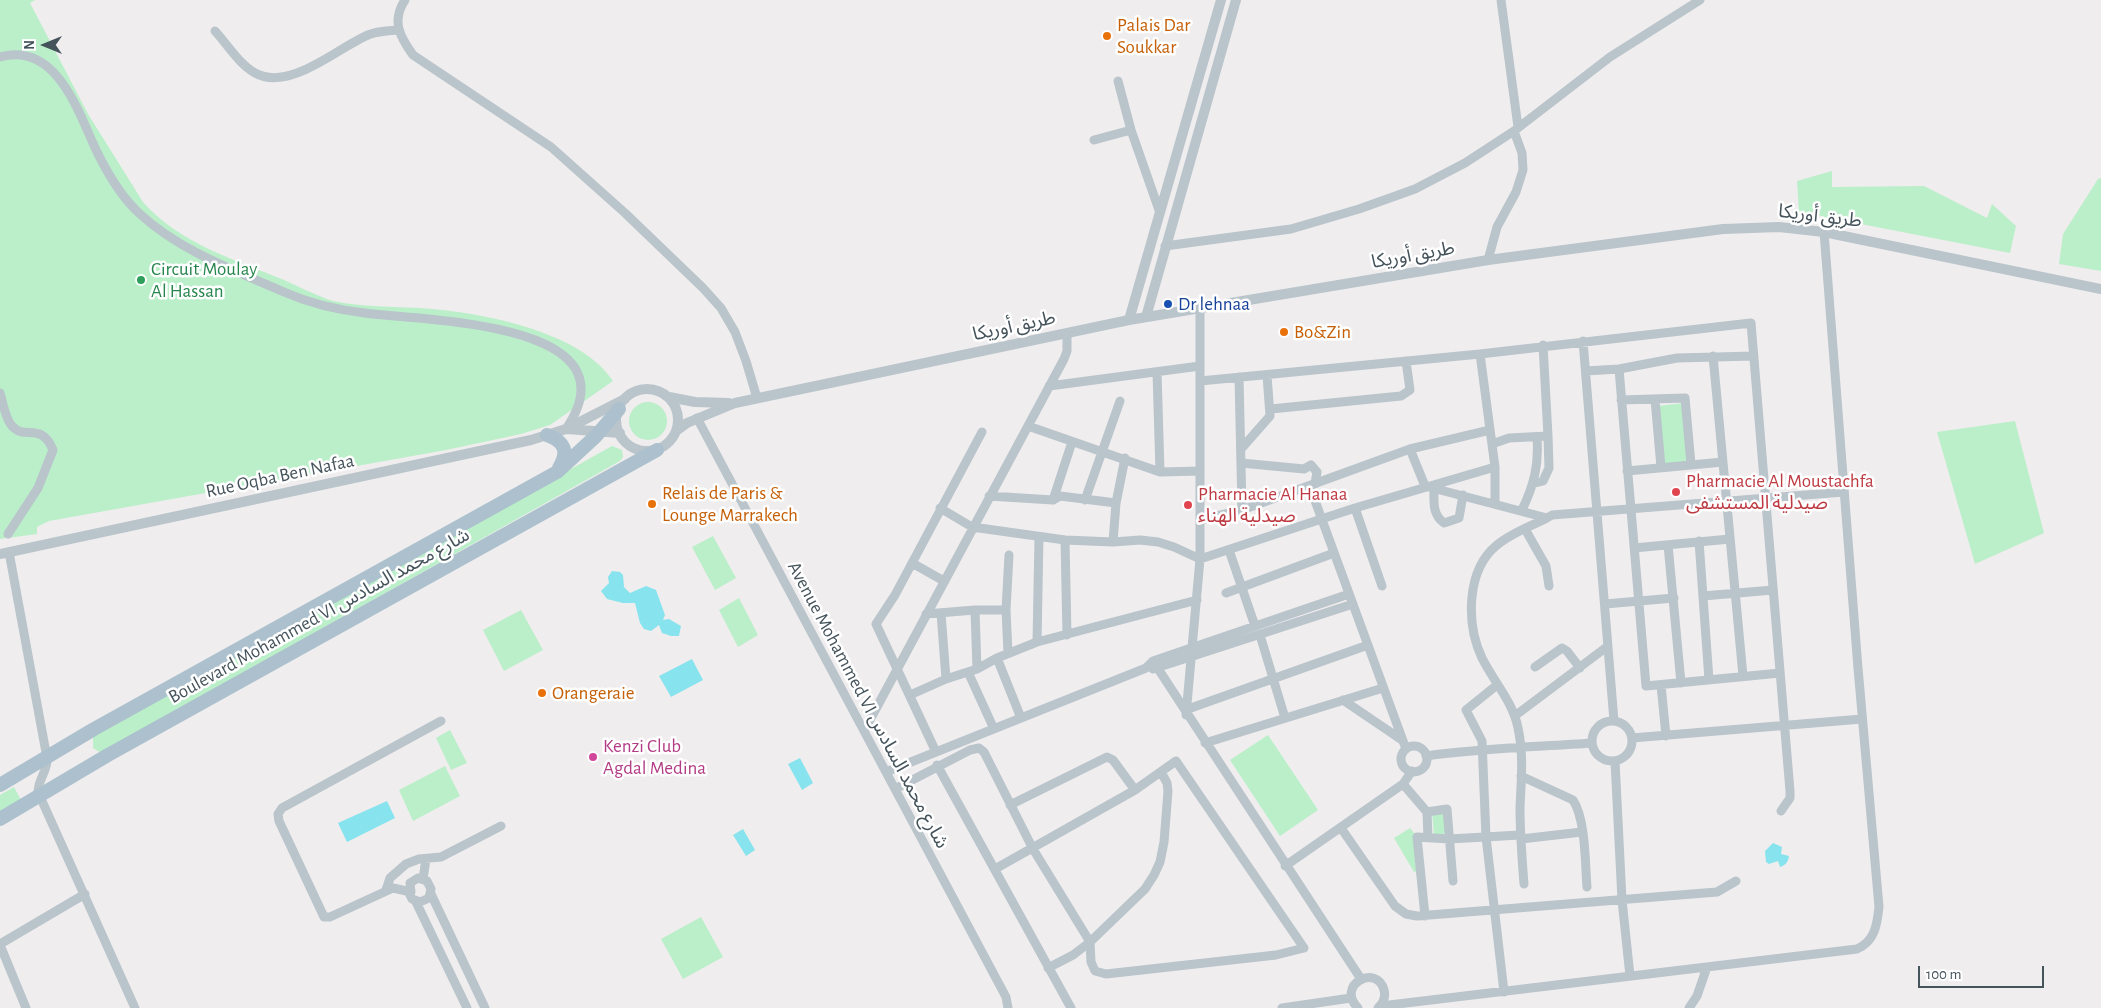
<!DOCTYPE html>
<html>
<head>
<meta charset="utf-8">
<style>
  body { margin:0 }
  #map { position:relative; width:2101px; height:1008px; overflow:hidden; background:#f0edee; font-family:"Alegreya Sans",sans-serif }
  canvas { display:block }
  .north { position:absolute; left:20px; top:20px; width:50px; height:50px; -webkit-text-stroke:4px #fff; paint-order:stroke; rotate:270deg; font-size:14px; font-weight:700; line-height:20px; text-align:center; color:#45535b }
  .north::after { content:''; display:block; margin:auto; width:18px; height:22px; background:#45535b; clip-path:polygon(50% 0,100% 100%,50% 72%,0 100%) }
  .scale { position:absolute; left:1918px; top:966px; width:126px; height:22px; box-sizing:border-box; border:2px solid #45535b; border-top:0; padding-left:6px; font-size:15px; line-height:18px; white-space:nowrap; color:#45535b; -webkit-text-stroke:4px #fff; paint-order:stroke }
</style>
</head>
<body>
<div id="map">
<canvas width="2101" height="1008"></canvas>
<div class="north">N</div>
<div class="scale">100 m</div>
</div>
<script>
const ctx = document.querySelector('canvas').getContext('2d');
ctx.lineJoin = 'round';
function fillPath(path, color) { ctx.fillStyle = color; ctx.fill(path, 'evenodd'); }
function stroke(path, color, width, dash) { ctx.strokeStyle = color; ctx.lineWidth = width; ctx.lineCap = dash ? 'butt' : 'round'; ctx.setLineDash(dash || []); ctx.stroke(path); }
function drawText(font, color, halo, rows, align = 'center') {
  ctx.font = font + ' "Alegreya Sans","Noto Sans Arabic",sans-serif'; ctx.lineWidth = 5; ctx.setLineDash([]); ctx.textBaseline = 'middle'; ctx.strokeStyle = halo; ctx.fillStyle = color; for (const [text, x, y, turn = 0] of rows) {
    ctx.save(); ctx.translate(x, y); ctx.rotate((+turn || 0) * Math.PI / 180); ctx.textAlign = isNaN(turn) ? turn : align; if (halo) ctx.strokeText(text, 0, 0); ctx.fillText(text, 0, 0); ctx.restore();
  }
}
const green = new Path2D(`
  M0 0H35L30 3 88 114 143 202C179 243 235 260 284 280 300 287 317 296 333 301 365 308 399 306 432 309 487 314 581 332 613 381L550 425 521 434 446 450 49 521 37 527V534L0 539Z
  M1832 171V187L1924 186 1987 218 1992 204 2016 226 2010 253 1799 212 1797 181Z
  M2101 178V271L2059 264 2063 234 2098 179Z
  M629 421a19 19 0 1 1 38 0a19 19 0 1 1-38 0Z
  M1684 403 1689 463 1663 466 1658 406Z
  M2015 421 2044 533 1975 564 1937 432Z
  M612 446 622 450 623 457 620 461 101 753 93 748V736Z
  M713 536 736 578 715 590 692 547Z
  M739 598 758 635 738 647 719 610Z
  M521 610 543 650 504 671 483 630Z
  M450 730 467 763 451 770 436 738Z
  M1268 735 1318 810 1280 836 1230 760Z
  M445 766 460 796 413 821 399 790Z
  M14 787 21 800 0 812V795Z
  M1447 811 1449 833 1434 835 1432 812Z
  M1410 828 1415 834 1421 870 1414 872 1394 838Z
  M701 917 723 957 683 979 661 939Z`);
const water = new Path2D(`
  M612 571 620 572 623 575 624 587 630 593 646 586 656 590 665 615 663 620 669 619 681 626 679 636H671L662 633 659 625 651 631 644 629 640 623 635 603H623L607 599 601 591 609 583 608 577Z
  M692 659 703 680 671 697 659 676Z
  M800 758 813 783 802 790 788 764Z
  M387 801 395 818 347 842 338 823Z
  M743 829 755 850 746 856 733 835Z
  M1773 843 1782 847 1781 854 1789 856C1788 862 1786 865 1780 867L1778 861 1769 864 1766 862 1765 851Z`);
const minor = new Path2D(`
  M405 0C391 21 400 37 413 55L551 147 625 213 703 288 721 308 735 332 746 361 757 398
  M1501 0 1518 127
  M215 31C227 44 239 64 255 73 290 92 337 48 368 35 377 31 388 31 398 30
  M0 57C58 41 79 115 98 154 109 176 122 198 140 214 180 251 234 270 284 292 309 303 338 310 365 313 420 321 640 320 566 429
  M1118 81 1131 130 1159 210
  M1094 140 1131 130
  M1165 246 1291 229 1359 209 1415 189 1465 163 1514 131 1610 57 1700 0
  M1488 260 1497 227 1516 192 1523 170 1522 153 1514 131
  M1583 341 1614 721
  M1480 354 1495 467V503
  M1713 356 1743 676
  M1619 369 1646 686 1780 673
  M1586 371 1619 369 1677 358 1754 356
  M1157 372 1160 472
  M1239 377 1242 510
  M1200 381 1480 354 1751 323 1790 791V798L1781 811
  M1049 386 1200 366
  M0 393C3 403 5 418 12 426 25 441 41 421 53 450L38 488 8 534
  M1655 399 1661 467
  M1621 400 1685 398 1691 464
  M1271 409 1401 396 1410 390 1406 361
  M697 418 1006 997 1008 1008
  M1028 426 1160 472 1200 471
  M1492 444 1509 438 1548 436 1543 345
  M1241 449 1270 416 1267 375
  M1410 449 1425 486 1547 518 1552 515 1844 492
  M1241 463 1304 469 1311 465 1317 472 1315 484
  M1627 471 1723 462
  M1535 483 1543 481 1549 468 1548 436
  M1310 487 1406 749
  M1434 488C1434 502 1432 514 1444 523L1459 518 1463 495
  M989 496 1053 500 1060 496 1116 503
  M1053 500 1072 442
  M1085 500 1120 401
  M940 508 972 527 1065 540 1113 542 1140 540 1158 542 1174 547 1200 559 1355 508 1495 467
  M1355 508 1382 586
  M1522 510C1534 485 1539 465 1537 438L1533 437
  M1200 520 1242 510 1410 449 1490 430
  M1525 529 1546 566 1549 586
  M1065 540 1067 635
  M1699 541 1709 680
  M1113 542 1116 503 1125 458
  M1668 545 1681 683
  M1634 548 1730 539
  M1229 550 1255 626
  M9 552 47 758C48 771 38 779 38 792L135 1008
  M912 563 944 581
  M1226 593 1334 553
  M1703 596 1773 590
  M1605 604 1674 598
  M975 610 977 669
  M1006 610 1009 555
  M941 613 946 679
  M926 614 975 610H1006L1008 653
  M1260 635 1285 718
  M1037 642 1039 537
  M997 658 1021 718
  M1153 661 1361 979
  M1535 667 1562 648 1567 651 1580 668
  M1153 669 1353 604
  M968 672 994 729
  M1497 685 1466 710 1482 741 1486 837 1504 992
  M1661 685 1666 736
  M910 695 946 679 977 669 997 658 1037 642 1197 600
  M1343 700 1402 740
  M1188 709 1368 645
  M1186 715 1200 559V309
  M1516 715 1608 646
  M1592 741a20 20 0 1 1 40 0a20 20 0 1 1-40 0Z
  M864 731 1064 359 1067 351V333
  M1632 738 1862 719
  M1205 743 1383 688
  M1401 759a13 13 0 1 1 26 0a13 13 0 1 1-26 0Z
  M936 752 876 624 895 595 982 432
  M1426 756C1481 748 1536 747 1592 743
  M1615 761 1622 900 1630 976
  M937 765 1071 1008
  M886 772 1146 668 1153 661 1349 594
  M1521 776 1573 800C1586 820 1585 864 1587 887
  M1403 784 1427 812 1428 837
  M895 789 970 750 979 748 984 752 1033 849 1090 942 1073 955 1048 968
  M1010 805 1107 757 1113 760 1135 790
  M1427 812 1447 809 1453 881
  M1341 828 1395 906 1406 914 1417 916 1717 892 1736 881
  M1521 839 1582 832
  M1285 866 1403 784 1412 771
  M995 869 1135 790 1176 761 1304 948 1276 955 1106 974 1095 971 1091 962 1090 942 1145 889 1154 875 1160 862 1164 842 1168 791 1167 783 1161 772
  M418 878 427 881 431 889 429 898 420 902 412 899 408 891 411 892 410 883Z
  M423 879 426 859
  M1524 884C1522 859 1520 834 1520 808 1521 782 1524 755 1518 728 1513 702 1494 682 1482 658 1466 624 1466 570 1497 545 1511 533 1531 526 1547 518
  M386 890 390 878 406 864 419 859 441 857 501 826
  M411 892 393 888 330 917H324L279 821 278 814 282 808 441 721
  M431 894 485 1008
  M416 902 467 1008
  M1425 916 1417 837 1449 839 1520 835
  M0 944 85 894
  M0 945 26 1008
  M1381 1006 1857 949C1875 941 1877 925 1879 907L1858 668 1824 232
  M1282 1008 1351 998
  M1358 1008C1335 985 1377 963 1384 990 1386 997 1383 1003 1378 1008
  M1689 1008 1697 996 1707 967`);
const tertiary = new Path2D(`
  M1146 317 1236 0
  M1129 320 1221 0
  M616 420a31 31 0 1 1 62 0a31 31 0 1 1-62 0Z
  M669 397 695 402 729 403
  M567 429 620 433
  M676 431 687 423 735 403 1129 320 1488 260 1723 229 1779 227 1824 232 2101 289
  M0 554 531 440 566 429 625 399`);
const primary = new Path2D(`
  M547 435C565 442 569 451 559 468
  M0 785 94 729 557 472 596 436 619 409
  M0 819 108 755 657 450`);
const markers = [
  [1107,36,5,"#e8710a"],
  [141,280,5,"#2e9e5b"],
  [1168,304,5,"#1a4fb4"],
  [1284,332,5,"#e8710a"],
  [1676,492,5,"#e0444e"],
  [652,504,5,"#e8710a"],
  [1188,505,5,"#e0444e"],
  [542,693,5,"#e8710a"],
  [593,757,5,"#d1479c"]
];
const foodNames = [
  ["Palais Dar",1117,25],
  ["Soukkar",1117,47],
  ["Bo&Zin",1294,332],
  ["Relais de Paris &",662,493],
  ["Lounge Marrakech",662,515],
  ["Orangeraie",552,693]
];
const streetNames = [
  ["طريق أوريكا",1820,216,7],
  ["طريق أوريكا",1413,255,-10],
  ["طريق أوريكا",1014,326,-12],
  ["Rue Oqba Ben Nafaa",280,476,-12],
  ["Boulevard Mohammed VI شارع محمد السادس",319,616,-29],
  ["Avenue Mohammed VI شارع محمد السادس",868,705,62]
];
const leisureNames = [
  ["Circuit Moulay",151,269],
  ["Al Hassan",151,291]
];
const transitNames = [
  ["Dr lehnaa",1178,304]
];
const healthNames = [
  ["Pharmacie Al Moustachfa",1686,481],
  ["صيدلية المستشفى",1686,503],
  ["Pharmacie Al Hanaa",1198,494],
  ["صيدلية الهناء",1198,516]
];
const hotelNames = [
  ["Kenzi Club",603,746],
  ["Agdal Medina",603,768]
];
fillPath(green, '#baefc9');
fillPath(water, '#87e3ed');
stroke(minor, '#b9c4cb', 9);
stroke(tertiary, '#b9c4cb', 10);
stroke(primary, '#acc1cd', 14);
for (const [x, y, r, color] of markers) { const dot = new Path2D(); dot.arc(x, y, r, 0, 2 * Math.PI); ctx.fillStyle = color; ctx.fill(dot); stroke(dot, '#fff', 2); }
drawText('19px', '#c56008', '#fff', foodNames, 'left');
drawText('19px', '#45535b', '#fff', streetNames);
drawText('19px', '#27864d', '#fff', leisureNames, 'left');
drawText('19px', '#164399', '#fff', transitNames, 'left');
drawText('19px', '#be3a42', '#fff', healthNames, 'left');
drawText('19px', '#b23c85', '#fff', hotelNames, 'left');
</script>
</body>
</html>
